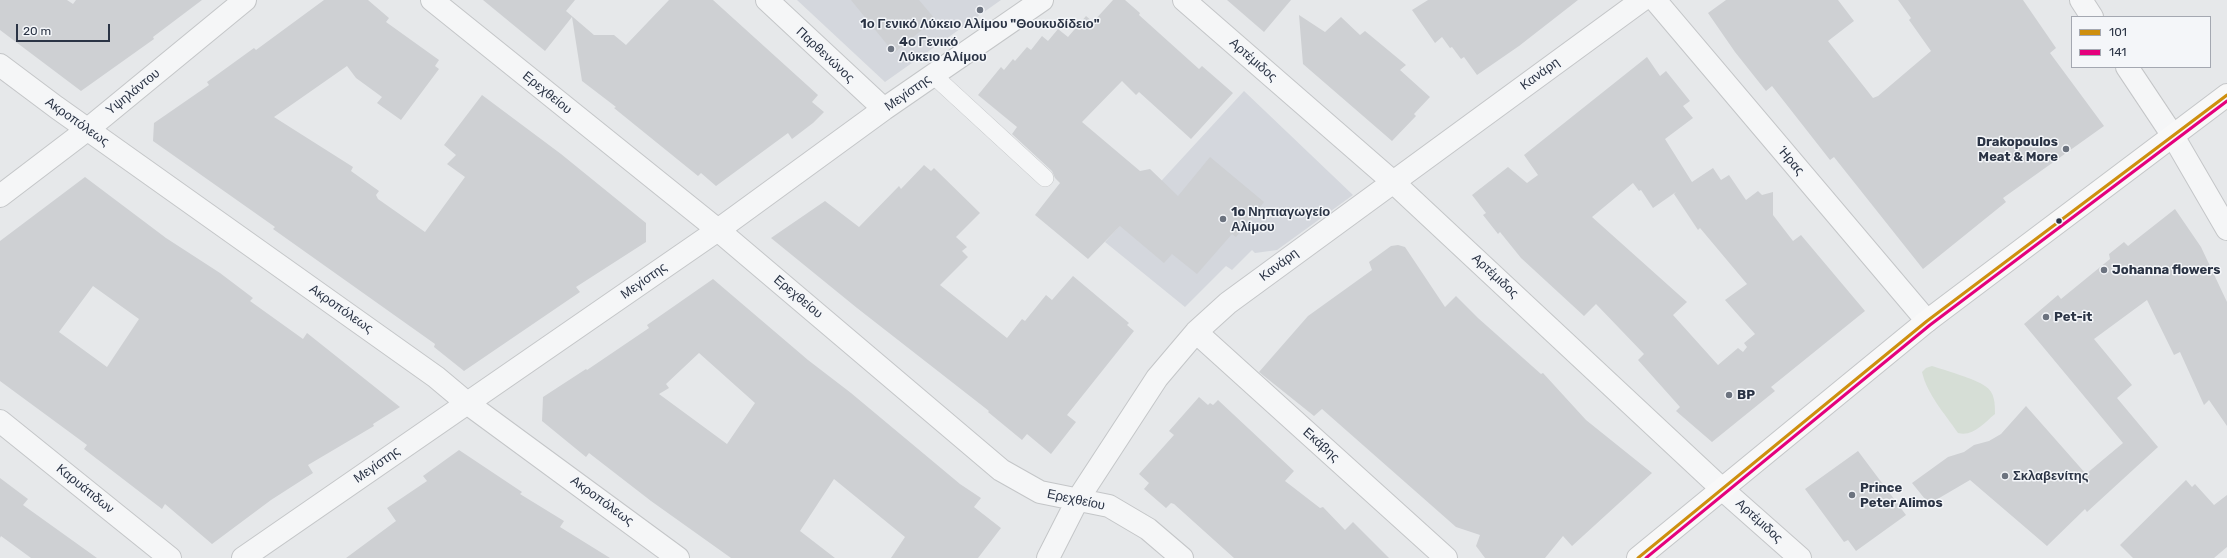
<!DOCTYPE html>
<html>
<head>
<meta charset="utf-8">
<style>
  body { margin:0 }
  #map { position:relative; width:2227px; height:558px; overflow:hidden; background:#e6e8ea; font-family:Rubik,sans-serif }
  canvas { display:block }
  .legend { position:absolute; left:2071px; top:16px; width:140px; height:52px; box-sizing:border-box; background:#f4f6f9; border:1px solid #a4a8b1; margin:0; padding:5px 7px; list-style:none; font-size:12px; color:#2b3445 }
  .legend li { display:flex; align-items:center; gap:8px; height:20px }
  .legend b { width:20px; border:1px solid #a4a8b1 }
  .scale { position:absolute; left:16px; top:24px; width:94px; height:18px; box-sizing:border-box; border:2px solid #2b3445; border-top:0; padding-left:5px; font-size:12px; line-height:14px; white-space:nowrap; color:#2b3445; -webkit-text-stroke:3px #f4f6f9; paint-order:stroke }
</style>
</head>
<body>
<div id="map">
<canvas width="2227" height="558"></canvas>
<ul class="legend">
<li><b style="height:5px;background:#ce8f0e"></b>101</li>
<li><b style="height:5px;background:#e5007d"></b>141</li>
</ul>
<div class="scale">20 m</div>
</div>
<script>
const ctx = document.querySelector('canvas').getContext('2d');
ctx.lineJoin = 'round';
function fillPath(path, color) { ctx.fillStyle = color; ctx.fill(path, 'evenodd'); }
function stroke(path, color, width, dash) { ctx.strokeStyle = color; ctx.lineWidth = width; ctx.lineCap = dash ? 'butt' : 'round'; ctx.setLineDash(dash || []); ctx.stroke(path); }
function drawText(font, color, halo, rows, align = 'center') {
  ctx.font = font + ' Rubik,sans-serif'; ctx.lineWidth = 3; ctx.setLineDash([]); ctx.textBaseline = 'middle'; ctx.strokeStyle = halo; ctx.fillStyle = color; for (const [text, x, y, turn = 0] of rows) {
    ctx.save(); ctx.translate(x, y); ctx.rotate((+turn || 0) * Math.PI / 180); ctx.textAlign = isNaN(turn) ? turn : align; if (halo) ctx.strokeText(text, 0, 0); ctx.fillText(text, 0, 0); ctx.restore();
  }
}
const built = new Path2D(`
  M797 0H1001L885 82Z
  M1244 91 1353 195 1277 250 1255 253 1252 250 1232 270 1226 266 1185 307 1105 242Z`);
const green = new Path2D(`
  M1932 366C1944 370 1976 379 1985 386 1995 392 1995 404 1995 414 1984 423 1973 437 1958 433 1945 414 1927 394 1922 372L1926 368Z`);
const building = new Path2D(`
  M0 0H67L73 4 76 0H202L153 37 154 39 81 91 0 30Z
  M324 0H368L389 18 386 22 439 60 435 66 439 69 401 120 377 103 382 97 356 78 347 66 274 117 353 167 351 171 379 191 376 195 378 199 425 232 465 177 447 164 456 155 444 145 482 95 561 154 646 223V242L576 287 580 292 464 371 434 347 435 344 273 229 275 227 153 141 154 123 209 85 207 82 254 48 256 50Z
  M483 0H575L566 11 594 35H614L626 45 669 0H713L818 95 812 102 824 112 813 123 792 139 788 133 716 186 701 173 698 176 614 108 616 107 582 81 572 17 545 51Z
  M851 0H919L935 19 894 53Z
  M1113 0H1125L1140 13 1139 15 1199 69 1202 66 1233 93 1191 139 1139 92 1136 95 1122 81 1082 122 1140 171 1150 169 1178 196 1210 157 1264 202 1236 237 1232 234 1197 274 1172 254 1164 263 1120 226 1088 259 1035 215 1060 183 1055 178 1052 171 1012 134 1017 127 978 95 1001 67 1004 70 1013 59 1015 61 1027 47 1031 50 1042 36 1048 41 1058 29 1068 37 1086 16 1093 22Z
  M1227 0H1291L1264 32Z
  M1428 0H1578L1519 46 1477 75 1464 57 1461 59 1452 47 1450 48 1442 37 1435 43 1412 10Z
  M1726 0H1838L1854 21 1828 41 1873 98 1878 96 1931 51 1909 20 1911 18 1898 0H2023L2056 48 2050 53 2104 126 2003 198 2006 202 1923 269 1834 157 1830 160 1772 86 1766 91 1735 52 1708 13Z
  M1299 15 1325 32 1341 17 1360 35 1365 31 1406 65 1400 70 1430 97 1414 114 1416 116 1392 141 1303 64Z
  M1647 57 1660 76 1666 71 1690 101 1683 106 1693 118 1665 139 1692 182 1713 168 1721 180 1729 175 1746 200 1758 191 1762 195 1773 192V215L1793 241 1801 235 1865 311 1771 387 1775 391 1712 442 1676 411 1680 407 1638 360 1644 354 1596 304 1584 316 1521 258 1500 232 1498 234 1483 215 1486 213 1472 195 1508 167 1527 183 1538 175 1524 155ZM1633 183 1639 191 1641 190 1653 208 1676 192 1674 194 1698 230 1700 228 1747 284 1725 300 1755 334 1744 343 1747 347 1743 352 1738 348 1718 365 1673 315 1687 302 1592 217Z
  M924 165 931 171 934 168 980 213 956 237 967 247 962 251 968 257 940 285 1007 338 1022 319 1025 321 1046 295 1052 300 1073 276 1129 323 1127 325 1134 331 1067 415 1076 422 1051 454 1027 434 1022 440 988 412 989 411 857 308 771 238 825 201 859 227 899 186 901 189Z
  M85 177 166 238 220 273 253 298 250 301 303 339 307 333 400 407 373 424 374 426 308 465 313 473 271 500 212 544 165 504 162 509 84 449 87 445 0 381V241ZM93 286 139 319 107 367 59 332Z
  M2175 209 2201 247 2227 302V426L2209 400 2204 405 2180 352 2174 355 2147 300 2094 339 2132 385 2117 398 2158 447 2087 512 2085 509 2047 546 1970 480 1929 504 1912 483 1948 457 1964 452 1974 445 1989 441 2001 434 2026 406 2086 474 2123 443 2024 324 2058 295 2061 299 2110 259 2109 254 2124 242 2128 246Z
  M1398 245 1405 247 1445 307 1456 296 1478 318 1541 374 1543 373 1586 420 1652 473 1572 546 1563 536 1545 558H1485L1476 546 1480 535 1456 527 1322 409 1314 416 1259 372 1308 316 1372 270 1369 262 1391 246Z
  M713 279 808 360 851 393 960 484 981 498 974 507 1001 528 978 558H891L905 537 834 479 800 531 835 558H731L651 501 589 453 586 457 542 421 543 397 586 369 587 370 649 328 647 325ZM699 353 755 403 727 444 659 394 669 388 666 384Z
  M1199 397 1208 405 1210 403 1213 405 1218 400 1294 471 1285 481 1320 508 1323 507 1345 530 1353 522 1389 558H1234L1174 504 1171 503 1166 508 1144 489 1149 483 1139 474 1174 435 1169 431Z
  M459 450 522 492 520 494 564 521 560 527 610 558H346L396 521 387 508 427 481 423 476Z
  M1858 451 1906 515 1856 551 1848 540 1844 542 1805 489Z
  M0 478 28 499 23 505 97 558H31L1 536 0 538Z
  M2186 480 2192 487 2195 484 2214 505 2227 495V547L2214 558H2133L2120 545Z`);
const service = new Path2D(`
  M933 75 1045 178`);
const minor = new Path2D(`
  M432 0 718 230 1001 470 1040 492 1109 506 1148 529 1182 558
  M767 0 884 109
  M1184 0 1392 181 1722 489 1800 558
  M1655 0 1927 321
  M2081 0 2092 17
  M0 65 56 107 436 377 467 403 678 558
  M2127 67 2173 136 2227 229
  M0 196 88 129 245 0
  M1196 332 1446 558
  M0 421 170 558
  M243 558 718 230 884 109 1042 0
  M1048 558 1078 499 1157 378 1196 332 1228 303 1642 0`);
const secondary = new Path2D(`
  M1638 558 1927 321 2227 95`);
const bus1 = new Path2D(`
  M1638 558 1927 321 2227 95`);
const bus2 = new Path2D(`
  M1646 558 1930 325 2227 101`);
const markers = [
  [980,10,4,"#6c737f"],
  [891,49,4,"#6c737f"],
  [2066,149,4,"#6c737f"],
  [1223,219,4,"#6c737f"],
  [2059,221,3.5,"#2b3445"],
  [2104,270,4,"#6c737f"],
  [2046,317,4,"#6c737f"],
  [1729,395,4,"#6c737f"],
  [2005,476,4,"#6c737f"],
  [1852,495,4,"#6c737f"]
];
const poiNames = [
  ["1ο Γενικό Λύκειο Αλίμου \"Θουκυδίδειο\"",980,24,"center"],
  ["4ο Γενικό",899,42],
  ["Λύκειο Αλίμου",899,57],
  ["Drakopoulos",2058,142,"right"],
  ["Meat & More",2058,157,"right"],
  ["1o Νηπιαγωγείο",1231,212],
  ["Αλίμου",1231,227],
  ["Johanna flowers",2112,270],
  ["Pet-it",2054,317],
  ["BP",1737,395],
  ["Σκλαβενίτης",2013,476],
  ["Prince",1860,488],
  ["Peter Alimos",1860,503]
];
const streetNames = [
  ["Παρθενώνος",825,55,43],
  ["Αρτέμιδος",1253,60,41],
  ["Κανάρη",1540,74,-36],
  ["Υψηλάντου",133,92,-39],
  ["Ερεχθείου",547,93,39],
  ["Μεγίστης",908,93,-35],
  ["Ακροπόλεως",77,122,35],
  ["Ήρας",1791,161,50],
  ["Κανάρη",1279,265,-37],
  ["Αρτέμιδος",1495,276,43],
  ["Μεγίστης",644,281,-35],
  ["Ερεχθείου",798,297,40],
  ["Ακροπόλεως",341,309,35],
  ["Εκάβης",1321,445,42],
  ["Μεγίστης",377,465,-35],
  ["Καρυάτιδων",85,489,39],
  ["Ερεχθείου",1076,500,12],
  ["Ακροπόλεως",602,501,36],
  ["Αρτέμιδος",1759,521,42]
];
fillPath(built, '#d4d7dd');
fillPath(green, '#d6ded6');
fillPath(building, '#ced0d3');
stroke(service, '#c4c6c8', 18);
stroke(minor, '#c4c6c8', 24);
stroke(secondary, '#c4c6c8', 24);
stroke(service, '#f5f6f7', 17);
stroke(minor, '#f5f6f7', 22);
stroke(secondary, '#f8f8f8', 22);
stroke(bus1, '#ce8f0e', 3);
stroke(bus2, '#e5007d', 3);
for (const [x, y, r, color] of markers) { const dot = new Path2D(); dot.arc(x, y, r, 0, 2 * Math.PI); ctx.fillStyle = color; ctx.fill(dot); stroke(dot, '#f4f6f9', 1.5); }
drawText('bold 13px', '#2b3445', '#f4f6f9', poiNames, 'left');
drawText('13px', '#2b3445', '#f4f6f9', streetNames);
</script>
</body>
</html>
